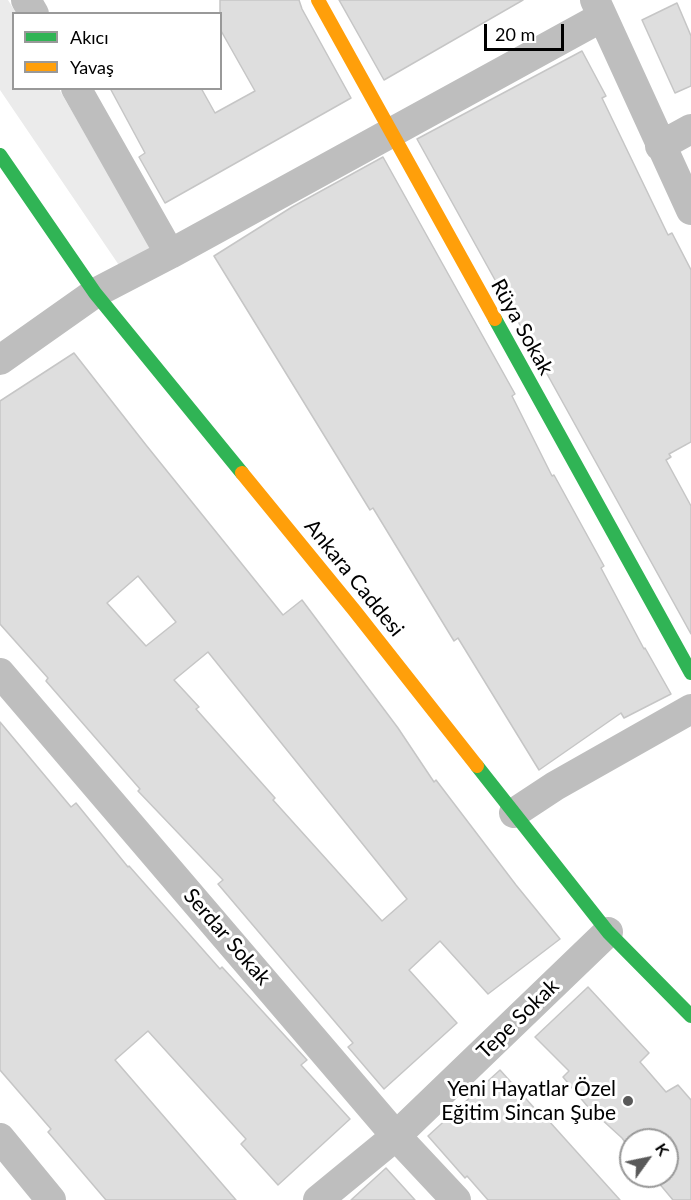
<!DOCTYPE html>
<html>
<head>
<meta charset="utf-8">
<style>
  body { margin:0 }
  #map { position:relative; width:691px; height:1200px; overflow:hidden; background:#fff; font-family:Lato,sans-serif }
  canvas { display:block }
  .legend { position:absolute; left:12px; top:12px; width:210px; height:78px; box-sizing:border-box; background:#fff; border:2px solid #999; margin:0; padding:8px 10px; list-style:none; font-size:18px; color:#000 }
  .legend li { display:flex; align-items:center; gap:12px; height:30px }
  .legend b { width:30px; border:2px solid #999 }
  .north { position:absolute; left:619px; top:1128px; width:60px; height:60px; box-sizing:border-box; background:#fff; border:2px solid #999; border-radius:50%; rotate:57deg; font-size:16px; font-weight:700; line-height:24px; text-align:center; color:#000 }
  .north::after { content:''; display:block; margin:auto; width:21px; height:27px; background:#595959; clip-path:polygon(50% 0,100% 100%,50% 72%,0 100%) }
  .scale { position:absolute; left:484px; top:24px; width:80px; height:27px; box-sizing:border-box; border:3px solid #000; border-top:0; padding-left:8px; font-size:18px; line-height:21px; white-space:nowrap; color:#000; -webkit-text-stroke:4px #fff; paint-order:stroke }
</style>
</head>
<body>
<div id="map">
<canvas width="691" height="1200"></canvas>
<ul class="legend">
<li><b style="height:8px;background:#30b455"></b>Akıcı</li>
<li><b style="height:8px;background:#ff9f0a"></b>Yavaş</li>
</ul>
<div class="north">K</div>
<div class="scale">20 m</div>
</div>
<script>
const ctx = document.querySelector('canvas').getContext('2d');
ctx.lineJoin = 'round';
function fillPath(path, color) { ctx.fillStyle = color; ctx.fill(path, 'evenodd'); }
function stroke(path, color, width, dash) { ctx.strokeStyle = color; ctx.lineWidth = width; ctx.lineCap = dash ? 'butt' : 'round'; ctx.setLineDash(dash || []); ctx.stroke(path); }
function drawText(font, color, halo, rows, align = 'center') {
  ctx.font = font + ' Lato,sans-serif'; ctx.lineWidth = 6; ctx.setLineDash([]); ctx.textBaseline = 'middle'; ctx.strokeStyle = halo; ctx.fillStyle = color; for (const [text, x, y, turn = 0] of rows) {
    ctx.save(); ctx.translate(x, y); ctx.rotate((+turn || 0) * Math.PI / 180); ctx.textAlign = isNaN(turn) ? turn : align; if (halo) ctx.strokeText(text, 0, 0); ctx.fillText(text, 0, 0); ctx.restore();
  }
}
const green = new Path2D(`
  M0 0H8L16 13 14 14V88L59 89 158 260 127 277 0 90Z`);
const building = new Path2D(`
  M220 0H299L302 9 351 98 165 203 139 157 145 153 110 88H201L215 113 255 91 220 29Z
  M339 0H523L384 80Z
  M677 3 691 36V86L675 93 642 20Z
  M582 51 606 96 602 98 668 235 672 233 691 270V442L669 454 671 457 666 460 691 506V634L417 139Z
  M383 157 515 394 512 396 552 476 554 475 604 566 601 568 644 649 645 648 671 694 624 718 621 713 539 770 458 638 454 641 373 508 370 510 214 256 292 207Z
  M74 353 146 445 283 615 302 600 398 728 434 782 436 780 516 885 560 939 488 994 440 941 409 970 457 1023 384 1089 348 1047 353 1043 218 884 223 880 138 791 140 789 46 681 48 678 0 624V401ZM138 576 176 622 146 646 107 603ZM208 652 407 899 382 921 273 800 275 798 196 709 199 707 174 680Z
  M0 722 71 807 76 803 128 867 129 866 220 969 222 967 307 1060 301 1065 350 1119 278 1185 241 1144 246 1139 148 1031 115 1060 236 1200H106L48 1132 51 1129 0 1070Z
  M588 987 649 1053 640 1062 666 1092 678 1085 691 1100V1200H673L653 1176H667V1140H631V1150L622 1138 588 1107 563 1077 569 1071 535 1037Z
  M500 1070 546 1121 548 1120 620 1200H488L467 1176 465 1178 428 1136Z
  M386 1168 415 1200H351Z`);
const street = new Path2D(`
  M26 0 34 14
  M595 0 691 210
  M76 88 170 254
  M660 146 691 129
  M0 360 95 293 170 254 602 17
  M0 673 396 1136 456 1200
  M514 813 555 786 691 709
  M0 1138 51 1200
  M318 1200 396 1136 608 932`);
const fast = new Path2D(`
  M0 155 95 293 242 473
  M495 319 691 673
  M477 766 608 932 691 1016`);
const slow = new Path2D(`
  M318 0 495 319
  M242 473 354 610 477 766`);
const markers = [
  [628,1101,6,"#595959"]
];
const streetNames = [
  ["Rüya Sokak",522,327,61],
  ["Ankara Caddesi",354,578,51],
  ["Serdar Sokak",227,937,49],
  ["Tepe Sokak",518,1019,-44]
];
const poiNames = [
  ["Yeni Hayatlar Özel",616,1089],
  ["Eğitim Sincan Şube",616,1113]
];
fillPath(green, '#ebebeb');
fillPath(building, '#dedede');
stroke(building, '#c6c6c6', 1.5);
stroke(street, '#bebebe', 30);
stroke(fast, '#30b455', 14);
stroke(slow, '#ff9f0a', 14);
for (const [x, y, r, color] of markers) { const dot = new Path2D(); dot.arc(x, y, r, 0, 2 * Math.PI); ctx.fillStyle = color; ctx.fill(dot); stroke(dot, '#fff', 2); }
drawText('21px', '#000', '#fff', streetNames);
drawText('21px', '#000', '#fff', poiNames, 'right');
</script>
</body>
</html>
